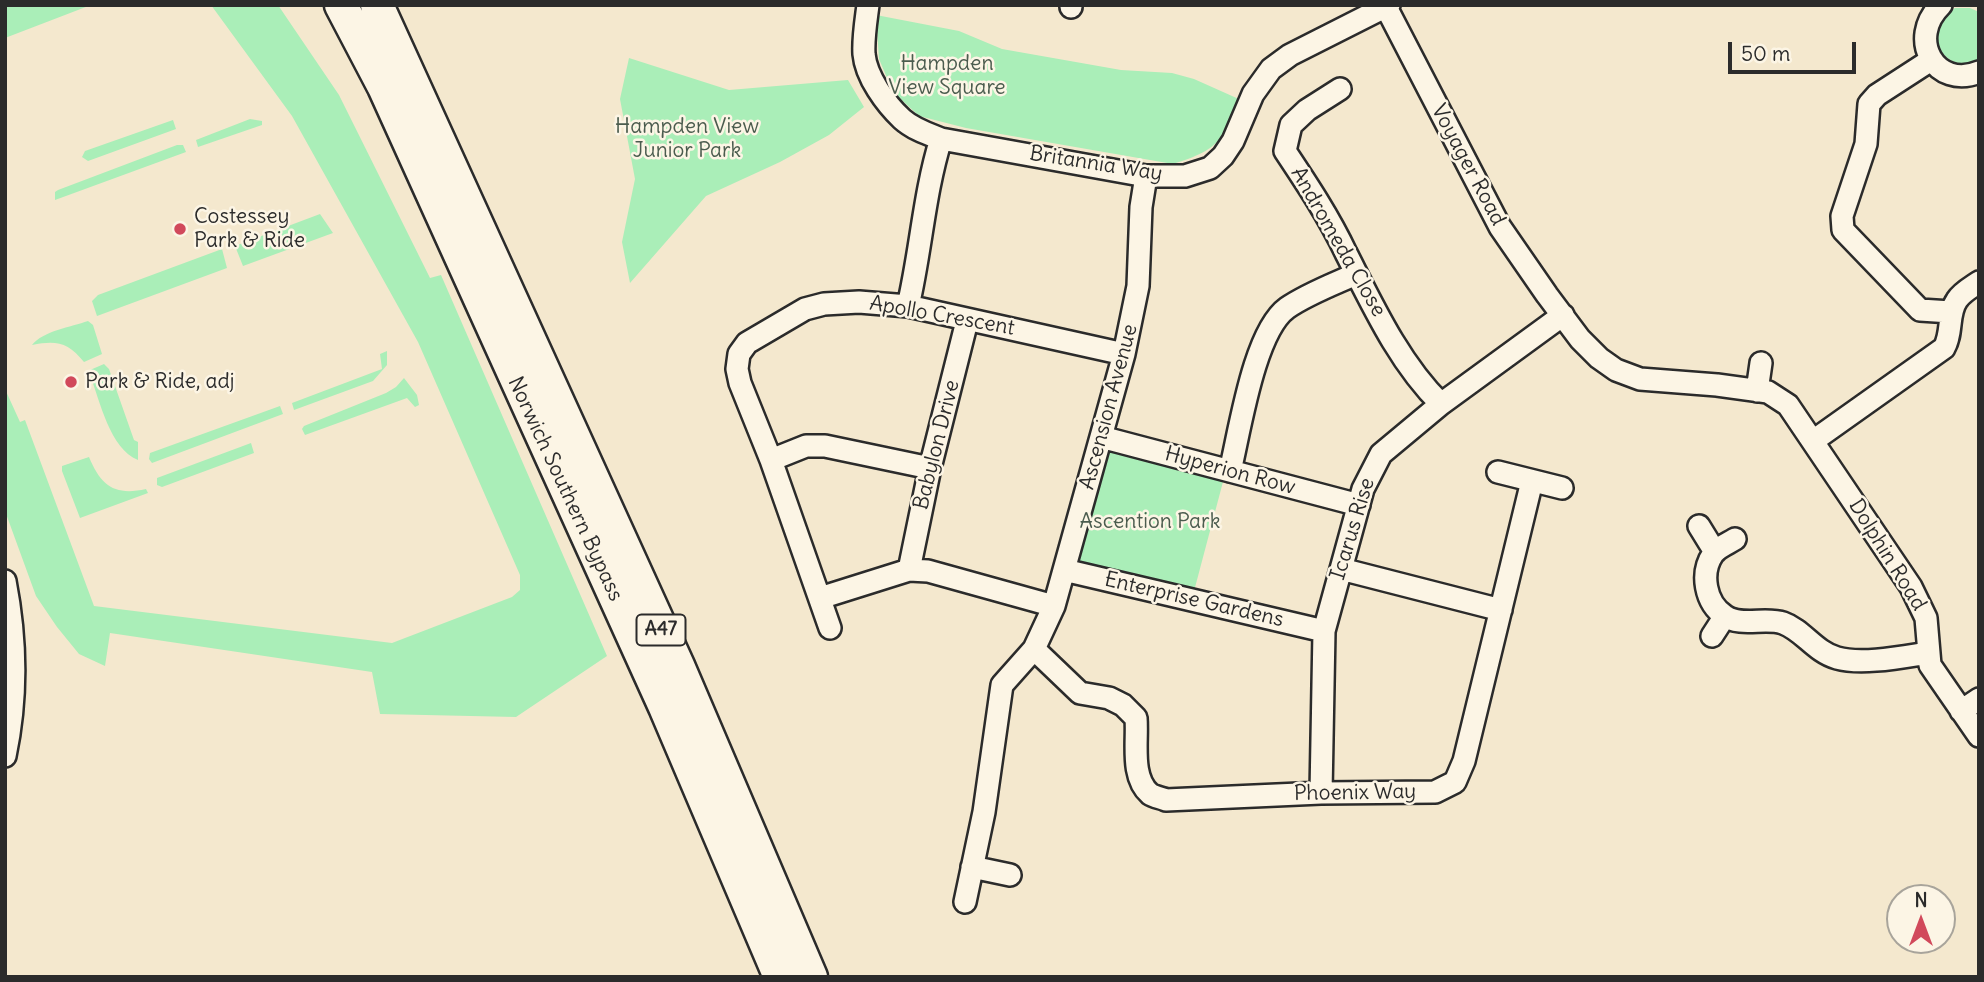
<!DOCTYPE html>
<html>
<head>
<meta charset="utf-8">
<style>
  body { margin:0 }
  #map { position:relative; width:1984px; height:982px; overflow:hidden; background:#f4e8ce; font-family:Delius,sans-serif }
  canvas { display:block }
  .frame { position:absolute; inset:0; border:7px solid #2b2b2b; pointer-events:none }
  .north { position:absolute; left:1886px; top:884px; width:70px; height:70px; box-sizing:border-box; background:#fcf5e5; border:2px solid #a8a49b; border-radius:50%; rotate:0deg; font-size:19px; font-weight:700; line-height:28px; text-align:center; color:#2b2b2b }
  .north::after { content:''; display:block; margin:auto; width:24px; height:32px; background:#d1495b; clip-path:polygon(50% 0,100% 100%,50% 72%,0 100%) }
  .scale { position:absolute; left:1728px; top:42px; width:128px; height:32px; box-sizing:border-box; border:4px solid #2b2b2b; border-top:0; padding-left:9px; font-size:21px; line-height:24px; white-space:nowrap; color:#2b2b2b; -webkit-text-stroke:5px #fcf5e5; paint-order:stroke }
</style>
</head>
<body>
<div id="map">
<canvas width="1984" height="982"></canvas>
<div class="frame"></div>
<div class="north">N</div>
<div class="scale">50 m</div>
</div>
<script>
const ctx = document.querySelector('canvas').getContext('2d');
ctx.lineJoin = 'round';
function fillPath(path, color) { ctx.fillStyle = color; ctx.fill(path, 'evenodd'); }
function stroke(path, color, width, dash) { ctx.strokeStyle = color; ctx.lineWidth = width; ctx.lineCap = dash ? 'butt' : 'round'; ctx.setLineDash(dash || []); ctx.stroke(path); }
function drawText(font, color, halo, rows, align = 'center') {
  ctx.font = font + ' Delius,sans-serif'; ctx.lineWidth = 5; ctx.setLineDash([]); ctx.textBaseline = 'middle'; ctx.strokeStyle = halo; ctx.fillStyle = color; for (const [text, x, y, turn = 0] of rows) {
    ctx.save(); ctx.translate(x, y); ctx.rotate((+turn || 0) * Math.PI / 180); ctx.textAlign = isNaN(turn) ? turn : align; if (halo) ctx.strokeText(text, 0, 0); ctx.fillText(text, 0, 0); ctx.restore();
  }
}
const green = new Path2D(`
  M5 5H91L5 38Z
  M211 5H278L339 95 430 278 441 275 607 656 516 717 380 714 372 672 110 633 105 666 79 654 57 627 36 596 5 511V389L20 422 25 420 94 606 392 643 512 597 520 590V575L418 342 292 116Z
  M1955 8H1970L1979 12V59C1950 78 1915 35 1955 8Z
  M876 15 959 31 1002 49 1121 70 1172 73 1194 79 1241 100C1219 142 1221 149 1173 164L966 128 919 116 893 92 879 59Z
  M629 58 729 90 848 80 864 107 829 135 780 162 706 196 630 283 622 242 635 179 620 99Z
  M250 119 262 121V125L198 147 196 140Z
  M173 120 176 129 88 161 82 157 85 151Z
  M177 145H183L186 152 55 200V192L58 190Z
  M320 214 333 233 243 266 235 246Z
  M222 249 227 268 97 316 92 301 98 295Z
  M88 321 93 325 102 354 84 362C68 342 56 340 32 345 43 331 71 327 88 321Z
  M387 351V365L373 381 294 410 292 403 382 369 380 354Z
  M104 364 109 369 134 440 138 442V460C110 449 100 401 90 375V370Z
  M404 378 417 395 419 405 415 407 407 398 305 435 302 429 304 426 386 393 396 387Z
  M280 406 283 414 152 463 149 459 150 453Z
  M251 443 254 453 162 487 157 485V478Z
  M1108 449 1224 478 1193 595 1074 566Z
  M89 457C101 486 115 496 146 489L148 493 80 518 62 471V466Z`);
const minor = new Path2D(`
  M868 5C866 21 863 38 864 54 866 77 886 104 902 119 913 129 928 134 941 139L1146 176H1185L1210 168 1223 156 1233 141 1253 94 1271 69 1290 55 1389 5
  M1941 5C1906 39 1936 90 1979 72
  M1071 7V5
  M1386 7 1500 227 1547 295 1580 339 1599 358 1616 370 1640 379 1717 385 1768 392 1788 405 1911 587 1926 618 1930 665 1979 736
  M1931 60 1877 95 1869 104 1866 144 1842 216 1843 230 1920 310 1951 312
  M1340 89 1307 110 1291 125 1285 151C1307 184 1329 217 1346 253 1372 304 1399 363 1441 404
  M908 306C921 251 924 193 941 139
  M1757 391 1761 363
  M1101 437 1359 505
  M1813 441 1944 348C1953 333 1947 314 1957 300 1962 292 1972 287 1979 282
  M771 460 806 446H825L930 468
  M1230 471C1240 430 1254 332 1287 308 1307 294 1334 284 1356 274
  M1498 472 1562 488
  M1699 526 1715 552
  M1735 539C1729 543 1718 547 1713 554 1700 573 1705 603 1725 616 1740 627 1766 617 1783 623 1803 630 1815 652 1837 658 1862 665 1902 657 1928 653
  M1341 569 1501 610
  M909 570 930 468 967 321
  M1064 570 1324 631
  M5 581C16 638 17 699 5 756
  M820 598 909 570 928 571 1054 606
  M830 628 771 460 740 383 737 369 739 354 747 343 805 309 824 304 859 302 908 306 1124 354
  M1712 636 1725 616
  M1034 649 1080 693 1109 698 1123 705 1136 718C1138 741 1130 777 1150 794 1154 797 1162 798 1166 800L1321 793 1435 792 1455 782 1464 761 1532 481
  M1961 711 1979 699
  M1321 793 1324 631 1363 489 1381 454 1441 404 1563 315
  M972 867 1010 875
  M965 902 984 812 1002 685 1034 649 1054 606 1124 354 1138 286 1141 207 1146 176`);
const highway = new Path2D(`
  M341 5 384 87 665 707 780 977
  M377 5 679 668 811 977`);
const markers = [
  [180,229,7,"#d1495b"],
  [71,382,7,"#d1495b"]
];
const shields = [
  [661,630,49]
];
const shieldNames = [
  ["A47",661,630]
];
const parkNames = [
  ["Hampden",947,64],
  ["View Square",947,88],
  ["Hampden View",687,127],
  ["Junior Park",687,151],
  ["Ascention Park",1150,522]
];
const streetNames = [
  ["Britannia Way",1096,164,9],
  ["Voyager Road",1468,165,62],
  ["Andromeda Close",1338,242,60],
  ["Apollo Crescent",942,316,10],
  ["Ascension Avenue",1109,407,-75],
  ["Babylon Drive",937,445,-76],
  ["Hyperion Row",1230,471,15],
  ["Norwich Southern Bypass",565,489,65],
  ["Icarus Rise",1353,529,-73],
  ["Dolphin Road",1887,555,58],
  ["Enterprise Gardens",1194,600,13],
  ["Phoenix Way",1355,793,-1]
];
const poiNames = [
  ["Costessey",194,217],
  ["Park & Ride",194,241],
  ["Park & Ride, adj",85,382]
];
fillPath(green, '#aaeeb8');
stroke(minor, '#2b2b2b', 26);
stroke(highway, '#2b2b2b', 37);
stroke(minor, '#fcf5e5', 21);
stroke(highway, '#fcf5e5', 32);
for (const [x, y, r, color] of markers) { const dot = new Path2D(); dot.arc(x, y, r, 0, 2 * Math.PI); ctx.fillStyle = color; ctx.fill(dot); stroke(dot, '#fcf5e5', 2.5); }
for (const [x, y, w] of shields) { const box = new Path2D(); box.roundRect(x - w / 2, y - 15.5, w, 31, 5); ctx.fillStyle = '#fcf5e5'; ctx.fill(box); stroke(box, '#2b2b2b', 2); }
drawText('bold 19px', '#2b2b2b', null, shieldNames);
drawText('21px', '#4b5c4e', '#fcf5e5', parkNames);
drawText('21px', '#2b2b2b', '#fcf5e5', streetNames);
drawText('21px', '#2b2b2b', '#fcf5e5', poiNames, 'left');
</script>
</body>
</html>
